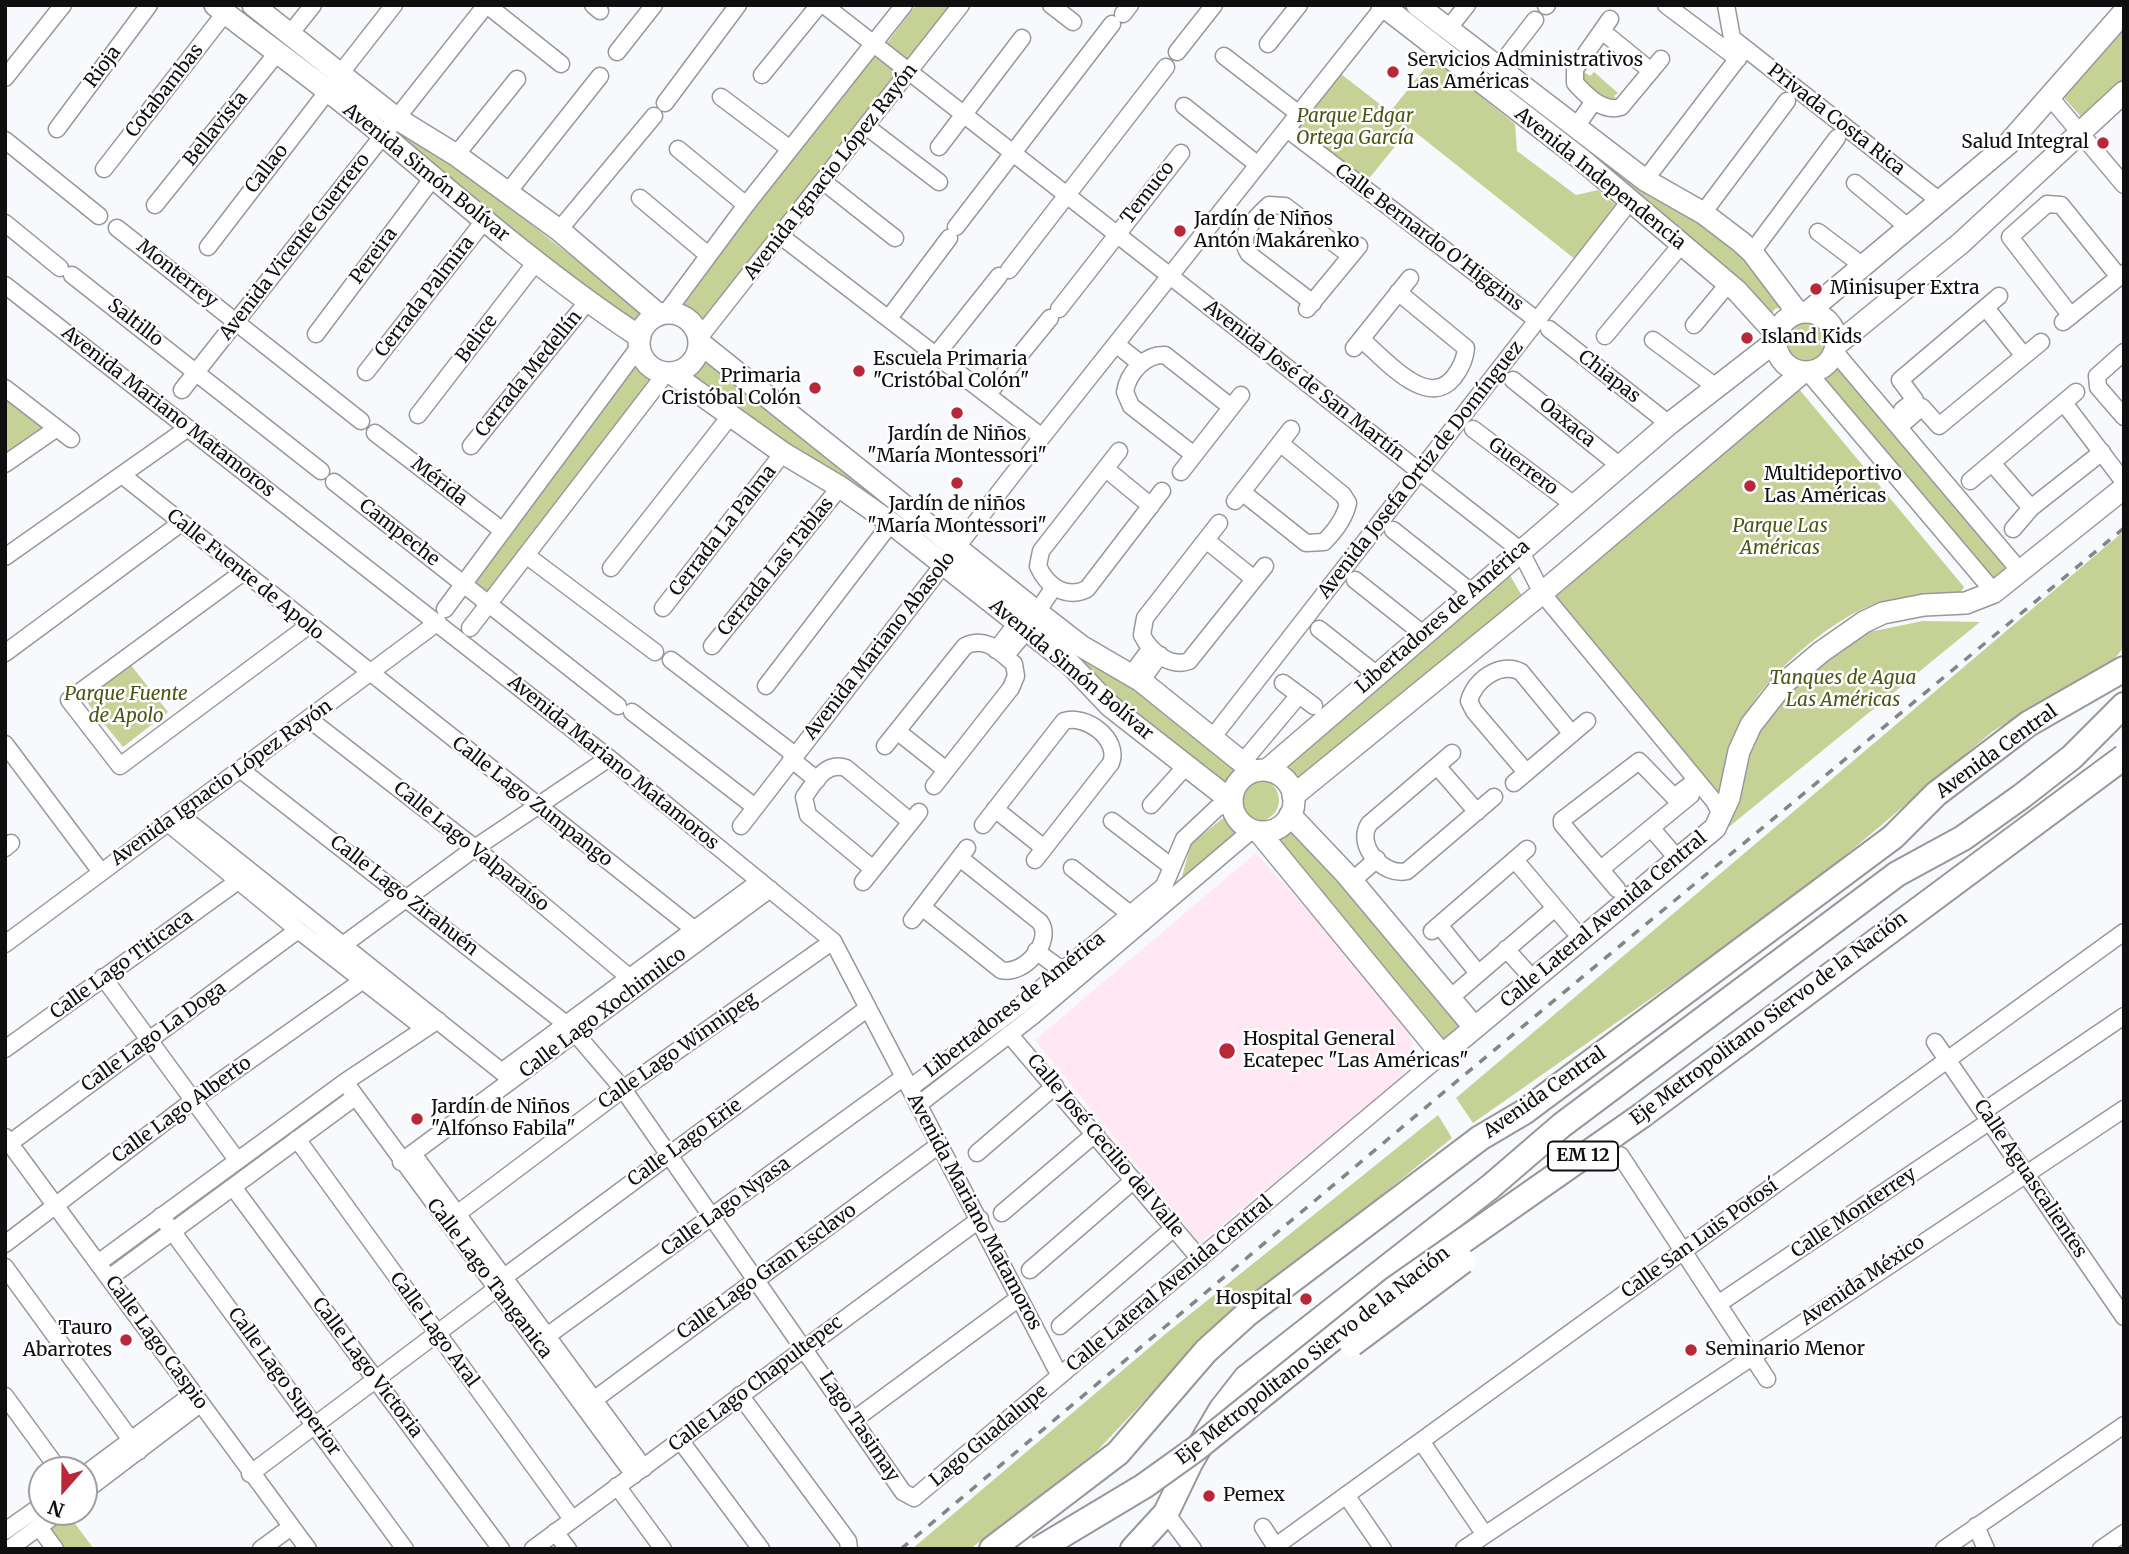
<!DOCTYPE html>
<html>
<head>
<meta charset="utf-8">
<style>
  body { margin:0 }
  #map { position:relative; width:2129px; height:1554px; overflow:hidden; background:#f7f9fc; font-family:Merriweather,serif }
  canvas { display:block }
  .frame { position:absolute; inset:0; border:7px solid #0f0f10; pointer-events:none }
  .north { position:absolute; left:28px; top:1456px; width:70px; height:70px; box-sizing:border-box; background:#fff; border:2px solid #9f9f9f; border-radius:50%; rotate:201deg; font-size:19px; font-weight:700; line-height:28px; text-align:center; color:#0f0f10 }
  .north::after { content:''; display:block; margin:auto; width:24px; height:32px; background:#b92839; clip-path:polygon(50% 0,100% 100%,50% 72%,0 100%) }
</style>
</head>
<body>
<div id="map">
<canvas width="2129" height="1554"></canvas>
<div class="frame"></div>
<div class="north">N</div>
</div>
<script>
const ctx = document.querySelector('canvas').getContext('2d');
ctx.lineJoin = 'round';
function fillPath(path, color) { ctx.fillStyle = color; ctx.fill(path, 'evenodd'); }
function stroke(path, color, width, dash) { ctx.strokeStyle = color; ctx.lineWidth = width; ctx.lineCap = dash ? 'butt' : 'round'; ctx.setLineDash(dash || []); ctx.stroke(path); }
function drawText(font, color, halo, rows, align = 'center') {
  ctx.font = font + ' Merriweather,serif'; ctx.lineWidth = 5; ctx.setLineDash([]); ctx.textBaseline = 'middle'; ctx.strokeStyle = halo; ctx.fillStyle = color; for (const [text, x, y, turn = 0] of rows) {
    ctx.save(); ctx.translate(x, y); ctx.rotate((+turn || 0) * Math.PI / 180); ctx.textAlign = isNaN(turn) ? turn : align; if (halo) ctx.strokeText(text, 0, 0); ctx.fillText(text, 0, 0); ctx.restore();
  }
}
const medical = new Path2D(`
  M1256 853 1406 1020 1412 1043 1410 1059 1400 1079 1200 1243 1035 1040Z`);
const green = new Path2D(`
  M916 5H953L911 62 887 43Z
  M1398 5H1405L1738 252 1788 305 1775 309 1771 314Z
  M2124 20V81L2082 118 2059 92Z
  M872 55 899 73 704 321 681 304Z
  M1433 58 1515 124 1517 151 1576 195 1598 190 1618 207 1576 260 1410 128 1367 181 1299 127 1341 74 1390 112Z
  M1584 72 1590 76 1594 72 1618 93 1614 96 1618 101 1614 106 1584 85Z
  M403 133 498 198 645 315 634 334 397 138Z
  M1782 342a23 23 0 1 1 46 0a23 23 0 1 1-46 0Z
  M703 353 782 414 943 554 686 375Z
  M636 363 654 378 488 592 474 582Z
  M1841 364 2014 571 1997 585 1824 378Z
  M1799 389 1964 587 1960 593C1931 597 1904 595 1875 604 1835 617 1771 671 1750 708 1735 734 1728 765 1719 793H1715L1550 597Z
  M5 392 46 426 5 454Z
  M2124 531V647L2111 663 1993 731 1796 897 1473 1123 1456 1098Z
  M959 561 1142 689 1240 768 1226 789 956 566Z
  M1508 572 1522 596 1303 781 1288 765Z
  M1923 621 1980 622 1719 835 1762 723 1790 689 1832 654 1869 632Z
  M130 664 168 712 123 747 85 700Z
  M1237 800a21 21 0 1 1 42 0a21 21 0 1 1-42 0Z
  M1228 814 1244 831 1181 880 1191 844Z
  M1296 826 1463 1028 1446 1042 1279 840Z
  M1438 1115 1452 1138 1197 1345 1096 1452 970 1549H912L1163 1336Z
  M67 1513 94 1549H63L47 1528Z`);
const minor = new Path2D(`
  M487 5 561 64
  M593 5 600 11
  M824 5 1520 550 1542 593 1714 801 1722 816
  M1051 5 1073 22
  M1666 5 1738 59
  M1726 5 1732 38 1941 202
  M1546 6 1547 5
  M1123 14 1130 5
  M1610 19 1575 69V83C1586 95 1603 113 1621 107L1661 59
  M1448 29 1467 5
  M1602 31 1651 71
  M290 34 313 5
  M1268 44 1299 5
  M617 52 654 5
  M1177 52 1214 5
  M1224 56 1299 114
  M1498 68 1535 20
  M340 74 394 5
  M762 75 819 5
  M5 78 63 5
  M2049 96 2124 185
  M721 97 790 149
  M665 103 738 5
  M1184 106 1258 165
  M867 127 939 182
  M1576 127 1594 101
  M57 129 149 5
  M1287 129 1538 321
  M5 140 99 216
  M939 147 1022 38
  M678 149 746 205
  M456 155 517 79
  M104 169 225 13
  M1645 180 1745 49
  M824 182 895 238
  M1855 183 1909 228
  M508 192 600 76
  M640 198 708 255
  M155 205 277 53
  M1703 213 1787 101
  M5 223 60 268
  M956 227 1112 24
  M117 228 361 421
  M559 230 654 116
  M1818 232 1863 266
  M782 237 1042 437
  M208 247 327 92
  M1752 252 1837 138
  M1009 270 1166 67
  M72 275 321 471
  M5 285 609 758 833 941 1060 1376
  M1313 303 1249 254C1236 235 1255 218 1269 205L1285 206 1351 256
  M1986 308 2024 356
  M1059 309 1181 153
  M1307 309 1359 246
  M666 313 746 205 904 5
  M2071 316 2010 237 2047 204 2061 205 2119 277
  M889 318 949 238
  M2063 322 2124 273
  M1694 325 1729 283
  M1549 329 1669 424
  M316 334 432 179
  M1605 336 1681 245
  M699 338 961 5
  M1361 339C1384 358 1427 411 1454 377 1461 368 1465 360 1466 348L1398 292
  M1653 340 1716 387
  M1116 344 1141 364
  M1354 348 1410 278
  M1835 352 2020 571
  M2124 352 2097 376 2098 387 2124 417
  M936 355 999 276
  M366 372 484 221
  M1808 372 1994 592
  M1513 380 1620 466
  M5 388 71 439
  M182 390 486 5
  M988 394 1050 318
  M2064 403 2124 482
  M1902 410 1915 400 1900 380 1999 296
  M418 415 536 262
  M1900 426 1922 407 1939 426 2041 342
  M1473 429 1574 505
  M375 433 503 531
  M471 446 587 302
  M1119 451 1041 551 1038 566C1047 587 1067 599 1087 589L1162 491
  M1194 455 1131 406 1125 392C1128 373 1145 354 1165 355L1231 407
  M1992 463 2031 508
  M5 464 57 428
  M1106 469 1151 506
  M1181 472 1241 395
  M122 475 695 930
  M1970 481 2076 392
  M334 482 618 706
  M1242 492 1306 543 1324 542C1335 531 1345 518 1348 503L1343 495 1280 443
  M1235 501 1291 429
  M1219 523 1145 618 1142 635C1150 652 1171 668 1189 661L1265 566
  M2013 529 2031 508 2102 452
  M1393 530 1471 592
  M1206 540 1254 579
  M526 555 655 652
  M5 557 188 428
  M611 568 731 415
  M242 573 69 700 120 766 308 626
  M1355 580 1423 634
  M663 608 783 453
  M445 609 639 347
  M1037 612 1054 587
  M470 628 666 373
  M1319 629 1376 674
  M712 646 840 487
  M996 650 1017 623
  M5 653 181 523
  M1005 656 1027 630
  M671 660 795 755
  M1131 675 1151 648
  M1141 681 1160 655
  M1283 683 1314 706
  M766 686 891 523
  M632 712 755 807
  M309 719 475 848 630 978
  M897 731 946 770
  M1212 738 1630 201
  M5 744 101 872
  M885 746 965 646C986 636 999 651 1014 664L1016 676 1011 688 934 786
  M1452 753 1369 824C1355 846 1384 877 1407 871L1494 797
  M791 759 817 780
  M1242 763 1299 695
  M1437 766 1477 812
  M241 770 566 1024
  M1526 772 1474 711 1469 701C1475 680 1500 661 1521 672L1572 734
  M1514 783 1587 721
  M1151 805 1186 766
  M995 809 1044 848
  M180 815 512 1080
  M1112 821 1172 867
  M168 823 298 930 425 1029
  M983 825 1064 721C1086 714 1120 739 1111 763L1035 860
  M741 826 1042 437 1385 5
  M1652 829 1670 850
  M5 848 11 843
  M1515 860 1573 929
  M1072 868 1130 914
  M873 869 808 815 804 797C815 782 825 761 846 768L911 822
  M1601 869 1691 795
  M1352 881 1377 859
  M863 882 919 812
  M1617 889 1562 824V820L1639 761 1674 797 1695 781
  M922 907 1001 970C1024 976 1054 941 1040 922L960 858
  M912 920 967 848
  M1439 925 1478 973
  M1432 931 1527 849
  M5 944 438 622
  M343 945 475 848 609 758
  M1506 949 1525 970
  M1036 951 1062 970
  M103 977 237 1160
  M1450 998 1555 908
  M576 1034 623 1089 903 1492 914 1498 1442 1055
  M1009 1034 1200 1259
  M1935 1042 2124 1317
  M5 1049 238 881
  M504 1070 760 881
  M345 1082 634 1475
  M910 1088 1022 1004 1164 886 1184 839 1217 808 1232 803
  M918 1105 1033 1016 1252 830
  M1984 1111 2124 1016
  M5 1137 308 1549
  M297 1139 572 1519
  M10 1143 298 930
  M977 1153 1055 1086
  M413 1154 644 1468
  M1620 1155 1767 1379
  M401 1162 770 889
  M233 1187 501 1549
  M1002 1213 1096 1133
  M457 1214 623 1089 833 941
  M161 1216 405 1549
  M5 1244 195 1099 362 981
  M98 1263 345 1082 438 1020
  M5 1267 139 1451
  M1030 1270 1134 1180
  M109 1278 355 1097
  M503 1278 868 1008
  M1718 1304 1990 1121
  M1060 1326 1174 1228
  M547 1336 904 1077
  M740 1395 848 1541 849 1549
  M5 1396 59 1470
  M595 1399 939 1145
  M855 1419 1019 1298
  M680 1440 761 1549
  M1421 1441 1485 1535
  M250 1474 496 1289
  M84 1475 193 1394
  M617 1486 663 1549
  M84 1492 200 1404
  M1346 1495 1383 1549
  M1166 1513 1193 1549
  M1976 1526 1986 1549
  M39 1527 55 1549
  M1263 1527 1277 1549
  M5 1531 42 1505
  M555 1532 568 1549
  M1276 1546 2124 932
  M9 1549 59 1512
  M261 1549 291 1527
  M533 1549 980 1219
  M1464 1549 2124 1109
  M1944 1549 2124 1425
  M2101 1549 2124 1533`);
const major = new Path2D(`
  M215 5C271 49 330 90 384 136 467 206 549 277 640 337
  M253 5 396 118 456 155 559 230 659 315
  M1382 5 1581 159 1737 291 1777 335
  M1417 5 1645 180 1703 213 1741 242 1752 252 1798 313
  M1808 312 2008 144 2124 12
  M1776 342a30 30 0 1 1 60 0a30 30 0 1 1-60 0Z
  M639 343a30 30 0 1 1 60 0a30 30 0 1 1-60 0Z
  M700 343 1037 612 1081 646 1141 681 1253 771
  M1836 345 1961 243 2124 92
  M671 373 783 453 840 487 891 523 1070 664 1110 706 1220 792 1232 797
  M1267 770 1669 424 1776 341
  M1232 801a31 31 0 1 1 62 0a31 31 0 1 1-62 0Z
  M1293 796 1542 593 1803 372
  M1290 815 1346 874 1474 1027
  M1259 832 1442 1055 1715 828 1729 798 1739 751 1751 725 1783 684 1821 652 1864 622 1883 613 1924 605 1966 603 1994 592 2124 488`);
const highway = new Path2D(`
  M992 1549 1118 1453 1206 1351 1247 1314 1480 1138 1524 1112 1893 837 1936 794 2028 724 2124 669
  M1133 1549 1166 1513 1190 1463 1221 1410 1246 1378 1490 1187 1562 1125 1690 1029 1897 874 1963 838 2022 796 2072 757 2124 705`);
const rail = new Path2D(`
  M901 1549 1463 1076 2124 528`);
const highwayBridge = new Path2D(`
  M1352 1344 1463 1261
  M1039 1549 1144 1486 1197 1448 1394 1289 1641 1116 2124 757`);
const markers = [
  [1393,72,7,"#b92839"],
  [2103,143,7,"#b92839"],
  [1180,231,7,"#b92839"],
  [1816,289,7,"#b92839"],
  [1747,338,7,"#b92839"],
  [859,371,7,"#b92839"],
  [815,388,7,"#b92839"],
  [957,413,7,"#b92839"],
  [957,483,7,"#b92839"],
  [1750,486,7,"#b92839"],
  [1227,1051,9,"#b92839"],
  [417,1119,7,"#b92839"],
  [1306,1299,7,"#b92839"],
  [126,1340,7,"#b92839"],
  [1691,1350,7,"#b92839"],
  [1209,1496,7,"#b92839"]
];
const shields = [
  [1583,1156,70]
];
const shieldNames = [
  ["EM 12",1583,1156]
];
const poiNames = [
  ["Servicios Administrativos",1407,61],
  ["Las Américas",1407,83],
  ["Salud Integral",2089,143,"right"],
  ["Jardín de Niños",1194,220],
  ["Antón Makárenko",1194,242],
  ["Minisuper Extra",1830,289],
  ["Island Kids",1761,338],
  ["Escuela Primaria",873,360],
  ["\"Cristóbal Colón\"",873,382],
  ["Primaria",801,377,"right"],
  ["Cristóbal Colón",801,399,"right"],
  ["Jardín de Niños",957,435,"center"],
  ["\"María Montessori\"",957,457,"center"],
  ["Multideportivo",1764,475],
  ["Las Américas",1764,497],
  ["Jardín de niños",957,505,"center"],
  ["\"María Montessori\"",957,527,"center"],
  ["Hospital General",1243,1040],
  ["Ecatepec \"Las Américas\"",1243,1062],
  ["Jardín de Niños",431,1108],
  ["\"Alfonso Fabila\"",431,1130],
  ["Hospital",1292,1299,"right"],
  ["Tauro",112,1329,"right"],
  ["Abarrotes",112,1351,"right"],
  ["Seminario Menor",1705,1350],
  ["Pemex",1223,1496]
];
const streetNames = [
  ["Rioja",103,67,-53],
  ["Cotabambas",165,91,-52],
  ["Privada Costa Rica",1836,120,38],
  ["Bellavista",216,129,-51],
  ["Callao",267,169,-52],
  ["Avenida Ignacio López Rayón",831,172,-52],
  ["Avenida Simón Bolívar",426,173,39],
  ["Avenida Independencia",1600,179,39],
  ["Temuco",1148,193,-52],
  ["Calle Bernardo O'Higgins",1429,238,37],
  ["Avenida Vicente Guerrero",295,247,-52],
  ["Pereira",374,256,-53],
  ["Monterrey",177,274,38],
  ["Cerrada Palmira",425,297,-52],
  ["Saltillo",135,323,38],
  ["Belice",477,339,-53],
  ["Cerrada Medellín",529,374,-51],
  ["Chiapas",1609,377,38],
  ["Avenida José de San Martín",1304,381,38],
  ["Avenida Mariano Matamoros",168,412,38],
  ["Oaxaca",1567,423,39],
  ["Guerrero",1523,467,37],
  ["Avenida Josefa Ortiz de Domínguez",1421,470,-52],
  ["Mérida",439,482,38],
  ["Cerrada La Palma",723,531,-52],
  ["Campeche",399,533,38],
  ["Cerrada Las Tablas",776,567,-51],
  ["Calle Fuente de Apolo",245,575,39],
  ["Libertadores de América",1443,617,-41],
  ["Avenida Mariano Abasolo",880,646,-52],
  ["Avenida Simón Bolívar",1071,670,40],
  ["Avenida Central",1997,752,-36],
  ["Avenida Mariano Matamoros",613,763,39],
  ["Avenida Ignacio López Rayón",222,783,-36],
  ["Calle Lago Zumpango",532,802,38],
  ["Calle Lago Valparaíso",471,847,39],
  ["Calle Lago Zirahuén",404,896,38],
  ["Calle Lateral Avenida Central",1604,920,-40],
  ["Calle Lago Titicaca",122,965,-36],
  ["Libertadores de América",1015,1005,-38],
  ["Calle Lago Xochimilco",603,1013,-37],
  ["Eje Metropolitano Siervo de la Nación",1769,1019,-37],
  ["Calle Lago La Doga",154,1037,-36],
  ["Calle Lago Winnipeg",678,1051,-35],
  ["Avenida Central",1545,1093,-35],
  ["Calle Lago Alberto",182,1110,-36],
  ["Calle Lago Erie",685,1143,-36],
  ["Calle José Cecilio del Valle",1105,1146,50],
  ["Calle Aguascalientes",2030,1179,56],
  ["Calle Lago Nyasa",726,1207,-36],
  ["Avenida Mariano Matamoros",974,1212,62],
  ["Calle Monterrey",1854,1213,-34],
  ["Calle San Luis Potosí",1700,1239,-36],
  ["Calle Lago Gran Esclavo",767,1272,-36],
  ["Calle Lago Tanganica",489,1279,53],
  ["Avenida México",1863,1281,-34],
  ["Calle Lateral Avenida Central",1170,1284,-40],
  ["Calle Lago Aral",434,1330,54],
  ["Calle Lago Caspio",156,1343,54],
  ["Eje Metropolitano Siervo de la Nación",1313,1356,-38],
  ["Calle Lago Victoria",367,1368,53],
  ["Calle Lago Superior",284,1382,54],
  ["Calle Lago Chapultepec",756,1384,-37],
  ["Lago Tasimay",859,1427,56],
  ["Lago Guadalupe",989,1436,-40]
];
const parkNames = [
  ["Parque Edgar",1355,117],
  ["Ortega García",1355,139],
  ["Parque Las",1780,527],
  ["Américas",1780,549],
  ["Tanques de Agua",1843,679],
  ["Las Américas",1843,701],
  ["Parque Fuente",126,695],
  ["de Apolo",126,717]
];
fillPath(medical, '#ffe7f3');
fillPath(green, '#c6d196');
stroke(minor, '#97989c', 19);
stroke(major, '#97989c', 24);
stroke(highway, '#97989c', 28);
stroke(minor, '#fff', 16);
stroke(major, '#fff', 21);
stroke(highway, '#fff', 24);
stroke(rail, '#848587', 3.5, [9, 9]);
stroke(highwayBridge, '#97989c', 28, []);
stroke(highwayBridge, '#fff', 24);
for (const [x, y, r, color] of markers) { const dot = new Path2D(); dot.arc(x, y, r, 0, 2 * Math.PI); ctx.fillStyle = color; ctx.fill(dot); stroke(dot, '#fff', 2.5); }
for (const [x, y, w] of shields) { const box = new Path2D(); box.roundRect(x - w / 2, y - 14.5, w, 29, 5); ctx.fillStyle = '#fff'; ctx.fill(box); stroke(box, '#0f0f10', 2); }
drawText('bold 18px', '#0f0f10', null, shieldNames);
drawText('19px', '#0f0f10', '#fff', poiNames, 'left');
drawText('19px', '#0f0f10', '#fff', streetNames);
drawText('italic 19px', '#4c5513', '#fff', parkNames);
</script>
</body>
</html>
